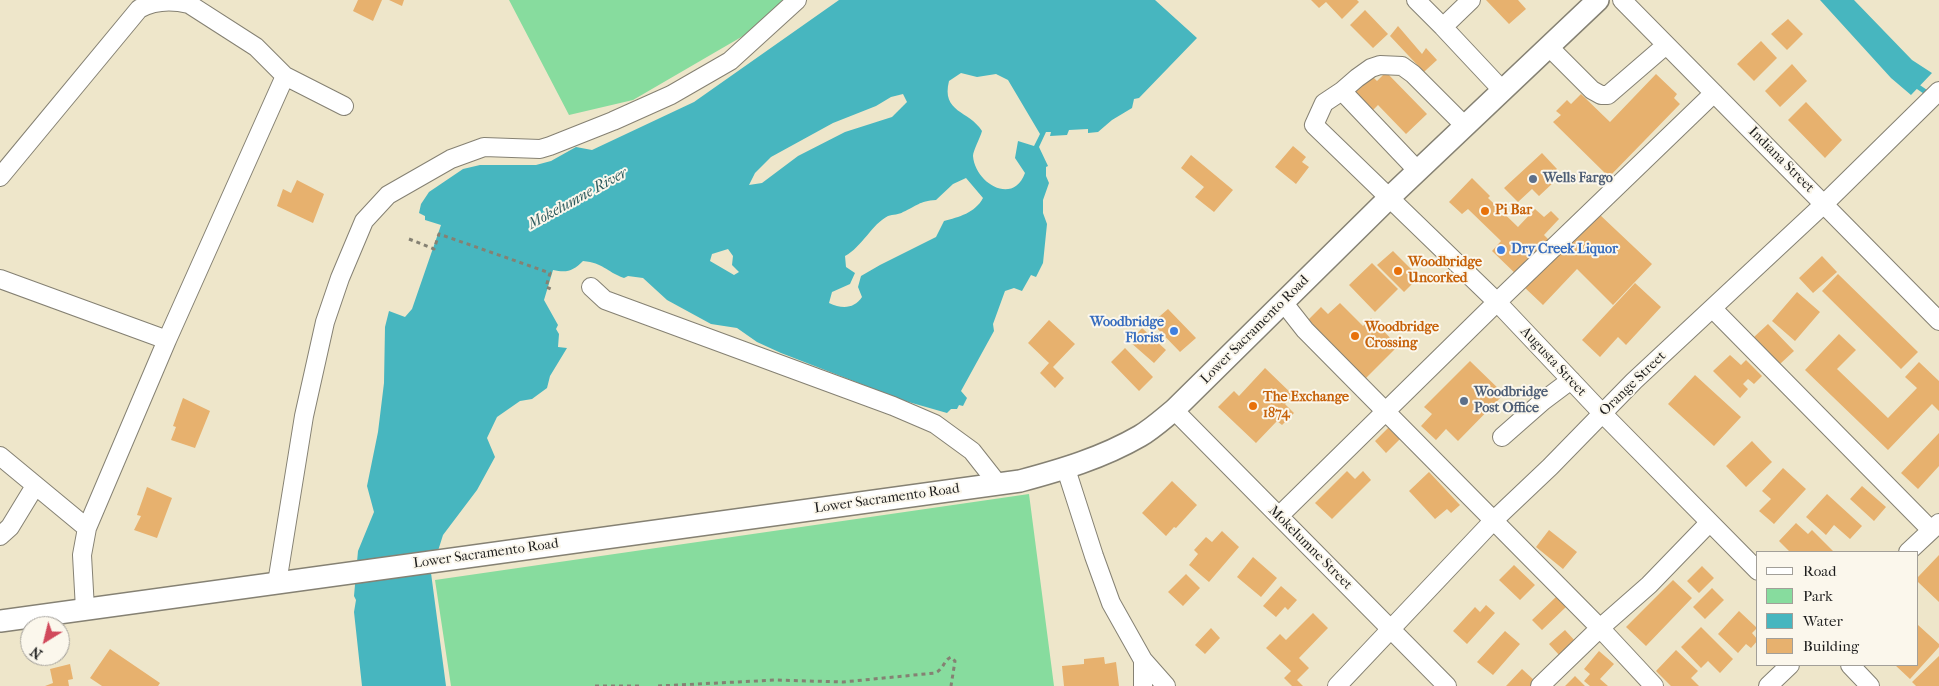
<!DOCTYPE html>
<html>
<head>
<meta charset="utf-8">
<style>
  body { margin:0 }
  #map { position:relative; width:1939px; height:686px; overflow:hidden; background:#eee6ca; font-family:"IM FELL French Canon",serif }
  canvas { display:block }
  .legend { position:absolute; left:1756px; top:551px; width:162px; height:115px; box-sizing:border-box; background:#fbf7ec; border:1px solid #a29f99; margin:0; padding:6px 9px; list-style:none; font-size:15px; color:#1c1c1c }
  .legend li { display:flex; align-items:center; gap:10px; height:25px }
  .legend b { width:25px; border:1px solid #a29f99 }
  .north { position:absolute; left:20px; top:616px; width:50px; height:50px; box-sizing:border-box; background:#fbf7ec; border:1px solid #a29f99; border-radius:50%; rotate:216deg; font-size:14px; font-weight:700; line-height:20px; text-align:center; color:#1c1c1c }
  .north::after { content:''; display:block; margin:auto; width:18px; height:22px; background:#d1495b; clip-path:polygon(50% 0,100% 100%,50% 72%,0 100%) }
</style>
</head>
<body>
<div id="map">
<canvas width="1939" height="686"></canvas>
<ul class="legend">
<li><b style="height:6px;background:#fff"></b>Road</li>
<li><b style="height:14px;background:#87dc9e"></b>Park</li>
<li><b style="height:14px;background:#47b6bf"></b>Water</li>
<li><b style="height:14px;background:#e7b16e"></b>Building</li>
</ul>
<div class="north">N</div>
</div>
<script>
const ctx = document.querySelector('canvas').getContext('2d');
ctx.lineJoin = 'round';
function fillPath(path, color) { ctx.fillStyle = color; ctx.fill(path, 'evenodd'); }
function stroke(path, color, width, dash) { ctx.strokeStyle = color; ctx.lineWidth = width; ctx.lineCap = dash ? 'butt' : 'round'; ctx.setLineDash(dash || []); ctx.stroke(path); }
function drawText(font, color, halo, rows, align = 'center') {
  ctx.font = font + ' "IM FELL French Canon",serif'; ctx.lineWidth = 4; ctx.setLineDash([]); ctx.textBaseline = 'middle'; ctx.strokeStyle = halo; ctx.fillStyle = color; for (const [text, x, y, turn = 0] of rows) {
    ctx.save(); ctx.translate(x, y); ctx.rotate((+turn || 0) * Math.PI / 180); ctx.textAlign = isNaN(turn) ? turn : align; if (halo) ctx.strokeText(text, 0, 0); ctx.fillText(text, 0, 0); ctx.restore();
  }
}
const green = new Path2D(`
  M509 0H805L633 100 569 115Z
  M1029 494 1054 686H451L435 580Z`);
const water = new Path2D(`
  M839 0H1155L1197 38 1139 98 1134 99 1132 108 1112 120 1098 132 1088 133V129L1069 130 1067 135 1050 136 1051 132H1046L1039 147 1048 166 1046 167V176L1049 183 1043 200V213L1047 224 1043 263 1036 277 1031 275 1022 291 1014 288 1005 291 993 324 994 331 961 391 967 398 963 406 959 405 957 409H951L947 413 905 401 781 353 757 342 737 328 711 324 667 300 643 278 628 276 624 278C605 271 604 263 583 261 573 271 567 273 553 270L544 300 558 325 556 329 559 334 558 347 567 348 550 376 547 388 532 399 520 401 497 417 487 438 495 457 477 490 443 535 431 573 446 686H362L354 612 356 600 354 596 358 551 374 512 367 486 378 432 384 383 385 327 389 311 405 317 412 309 441 225 425 220V216L419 213 421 204 429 192 463 169 480 165H536L551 161 576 147 592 150 694 102ZM961 73 977 77 996 74 1008 80 1040 134 1034 146 1018 141 1015 158 1025 173C1013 206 975 183 973 156 973 151 980 138 982 131 969 110 941 113 949 81ZM903 94 907 102 892 117 845 132 798 156 762 183 749 185 755 173 771 157 833 123 876 106 891 97ZM966 178 983 198C975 213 959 217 944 221L936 237 880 265 861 276 858 287 862 297C854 309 842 309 829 303L832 292 850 284 855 273 846 267 845 256C862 247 872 224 888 216 893 214 899 215 903 212 917 206 919 201 936 200L953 184ZM728 249 733 256 732 265 739 272 734 275 710 261 712 254Z
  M1820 0H1854L1912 60 1932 73 1911 95 1891 78Z`);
const stream = new Path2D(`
  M1914 84 1930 95`);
const building = new Path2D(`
  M358 0H382L373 21 353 11Z
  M389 0H404L402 6Z
  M1311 0H1357L1359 2 1342 19 1326 2 1319 8Z
  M1486 0H1518L1526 9 1509 24Z
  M1365 10 1388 34 1373 48 1350 25Z
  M1788 19 1803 34 1787 50 1771 34Z
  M1398 26 1422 54 1426 48 1437 60 1426 70 1424 72 1390 36Z
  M1761 41 1777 58 1754 81 1737 64Z
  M1792 64 1807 81 1780 107 1765 91Z
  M1386 72 1427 114 1406 134 1378 105 1373 110 1355 92 1371 75 1377 81Z
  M1656 74 1677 94 1674 98 1680 104 1609 177 1553 122 1561 115 1556 111 1567 100 1571 104 1581 94 1610 122Z
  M1806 102 1842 140 1825 158 1788 120Z
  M1293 146 1306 157 1302 162 1309 167 1296 184 1275 167Z
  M1542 153 1557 169 1549 177 1554 182 1539 196 1532 189 1518 202 1504 188Z
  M1191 155 1233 190 1214 212 1195 197 1204 187 1181 168Z
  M1472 178 1490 196 1488 198 1518 227 1535 209 1544 217 1551 211 1559 219 1544 235 1552 243 1519 277 1492 251 1501 241 1468 209 1462 214 1449 202Z
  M297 180 324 194 313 223 277 206 283 189 291 193Z
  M1599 214 1652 264 1613 305 1577 269 1543 305 1522 285 1559 246 1563 251Z
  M1393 251 1419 277 1404 292 1377 265Z
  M1822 256 1837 272 1813 293 1799 278Z
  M1372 263 1398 289 1375 312 1349 285Z
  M1838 274 1918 352 1901 369 1822 291Z
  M1635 283 1661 307 1626 345 1618 337 1600 357 1582 340Z
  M1797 292 1820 312 1795 341 1772 321Z
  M1340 303 1363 326 1371 318 1398 346 1365 379 1307 321 1321 307 1328 314Z
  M1168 309 1196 338 1180 352 1152 323Z
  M1049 320 1075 344 1053 367 1064 378 1055 388 1040 373 1049 363 1028 343Z
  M1768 324 1794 351 1780 364 1754 337Z
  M1142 328 1166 350 1154 363 1130 342Z
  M1839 334 1856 350 1837 369 1888 418 1917 388 1905 377 1919 362 1939 381V411L1932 404 1888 450 1805 370Z
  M1125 348 1153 377 1139 391 1111 362Z
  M1730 355 1741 365 1746 360 1762 376 1754 384 1748 379 1743 384 1748 389 1740 398 1713 371Z
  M1470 361 1504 394 1458 441 1446 429 1436 440 1421 426 1432 414 1424 407Z
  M1265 368 1294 396 1285 404 1294 413 1282 425 1277 421 1256 443 1218 407 1234 391 1239 396Z
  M1695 375 1741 417 1714 446 1668 404Z
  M183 398 210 411 195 448 171 440 176 427 173 426Z
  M1389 427 1400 439 1386 453 1375 441Z
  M1939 433V466L1918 489 1901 473Z
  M1752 441 1772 462 1746 487 1726 466Z
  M1783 468 1806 489 1774 524 1759 511 1771 499 1762 491Z
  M1347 471 1355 479 1363 471 1371 480 1332 519 1315 503Z
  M1429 472 1460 505 1451 513 1447 509 1435 519 1409 491Z
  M1172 481 1197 505 1176 528 1174 527 1166 536 1142 513Z
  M1862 486 1886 507 1874 521 1850 499Z
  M147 487 172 498 157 538 134 530 141 516 137 515Z
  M1827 494 1862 526 1850 539 1834 525 1826 535 1806 517Z
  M1796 523 1808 534 1812 530 1834 552H1790L1779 541Z
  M1549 530 1577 552 1563 569 1536 547Z
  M1222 531 1239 547 1209 582 1189 565 1198 554 1194 550 1206 537 1212 542Z
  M1939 555V602L1918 582V577Z
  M1253 557 1277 578 1261 597 1237 577Z
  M1514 565 1535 585 1520 600 1499 580Z
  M1702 566 1714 578 1699 593 1687 581Z
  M1186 574 1200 588 1183 606 1168 592Z
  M1673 580 1692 598 1646 646 1626 627Z
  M1281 586 1297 600 1288 610 1285 607 1276 617 1263 606Z
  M1712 588 1724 600 1705 619 1693 607Z
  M1557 596 1567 606 1542 630 1532 620Z
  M1486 605 1495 613 1467 644 1453 631 1475 607 1480 612Z
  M1739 611 1757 628 1752 633 1758 640 1751 648 1746 644 1738 653 1718 634Z
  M1313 613 1328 628 1299 658 1309 668 1297 680 1303 686H1292L1284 678 1291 671 1266 648 1280 634 1286 640Z
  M1918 625 1939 644V647L1910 679 1895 665H1918Z
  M1701 627 1733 659 1720 673 1708 661 1701 668 1681 647Z
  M1211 628 1220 638 1205 654 1195 645Z
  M1565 630 1576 642 1560 656 1549 644Z
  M1505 631 1520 644 1493 675 1477 662Z
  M110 649 160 683 158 686H102L90 678Z
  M1676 650 1698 671 1691 678 1699 686H1671L1656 671Z
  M1599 651 1614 664 1600 679 1608 686H1590L1584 681 1590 674 1584 669Z
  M1939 656V686H1916L1912 682Z
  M1104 657 1105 664 1116 662 1119 686H1064L1062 666 1084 664V659Z
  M70 664 73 679 68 680 69 686H45L53 683 50 669Z
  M1522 669 1535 681 1531 686H1506Z
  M1575 676 1585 686H1565Z`);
const path = new Path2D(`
  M409 239 434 249 439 234 550 273 546 287 553 290
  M595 686H641
  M658 686 776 680 843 682 935 673C943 670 944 660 951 657L955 661 951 686`);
const minor = new Path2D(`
  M1416 0 1443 27
  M1471 0 1443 27 1503 91
  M1622 0 1939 321
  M1549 47 1592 90 1601 95H1608L1666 45
  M1342 91 1357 78 1371 68 1380 65 1402 66 1413 74 1465 126
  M1418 171 1342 91 1324 103 1314 125 1497 302 1602 413 1758 571
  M0 177 139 9C155 0 172 0 189 4L256 47 285 76
  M0 279 167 340 87 528
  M591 287 605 300 893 406 935 424 972 451 998 484
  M1283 302 1305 330 1600 628 1654 686
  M1713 309 1931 530
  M167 340 285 76 344 106
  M1174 410 1447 686
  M1502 437 1543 401 1571 380
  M0 456 87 528 82 555 85 609
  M1066 469 1094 556 1111 603 1143 660V686
  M1279 516 1497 302 1714 93
  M0 536 10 527 35 486
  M1908 552 1939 523
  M277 583 304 416 325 322 340 278 364 221 388 195 451 159 484 147 540 149 550 146 613 121 671 95 730 61 797 0
  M1143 660 1166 686
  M1850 665 1870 686
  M1337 686 1493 521 1550 467 1634 381 1824 204 1939 91
  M1540 686 1600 628 1649 585 1709 523
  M1768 686 1790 665`);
const major = new Path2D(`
  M0 621 1020 481C1061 470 1102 458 1140 436 1152 429 1163 419 1174 410L1390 197 1598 0`);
const markers = [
  [1533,179,5,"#5c6f8a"],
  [1485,211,5,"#e8710a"],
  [1501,250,5,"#3f7fe0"],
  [1398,271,5,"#e8710a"],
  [1174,331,5,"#3f7fe0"],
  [1355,336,5,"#e8710a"],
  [1464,401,5,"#5c6f8a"],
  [1253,406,5,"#e8710a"]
];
const streetNames = [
  ["Indiana Street",1781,160,45],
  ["Lower Sacramento Road",1255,330,-45],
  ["Augusta Street",1553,362,47],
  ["Orange Street",1633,384,-44],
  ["Lower Sacramento Road",887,499,-8],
  ["Mokelumne Street",1310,548,45],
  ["Lower Sacramento Road",486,554,-8]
];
const serviceNames = [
  ["Wells Fargo",1543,179],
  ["Woodbridge",1474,393],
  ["Post Office",1474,409]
];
const foodNames = [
  ["Pi Bar",1495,211],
  ["Woodbridge",1408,263],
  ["Uncorked",1408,279],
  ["Woodbridge",1365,328],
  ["Crossing",1365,344],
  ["The Exchange",1263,398],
  ["1874",1263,414]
];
const shopNames = [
  ["Dry Creek Liquor",1511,250],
  ["Woodbridge",1164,323,"right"],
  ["Florist",1164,339,"right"]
];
const waterNames = [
  ["Mokelumne River",578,199,-29]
];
fillPath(green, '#87dc9e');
fillPath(water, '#47b6bf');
stroke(stream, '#47b6bf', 5);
fillPath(building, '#e7b16e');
stroke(minor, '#858173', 20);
stroke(major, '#858173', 24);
stroke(path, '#858173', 3, [4, 4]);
stroke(minor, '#fff', 18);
stroke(major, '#fff', 21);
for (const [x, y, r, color] of markers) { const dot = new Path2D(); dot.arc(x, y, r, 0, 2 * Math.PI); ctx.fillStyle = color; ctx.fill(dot); stroke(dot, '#fbf7ec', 2); }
drawText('14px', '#1c1c1c', '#fbf7ec', streetNames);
drawText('bold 14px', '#4e5e75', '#fbf7ec', serviceNames, 'left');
drawText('bold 14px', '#c56008', '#fbf7ec', foodNames, 'left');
drawText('bold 14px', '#366cbe', '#fbf7ec', shopNames, 'left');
drawText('italic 15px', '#2d5a5d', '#fbf7ec', waterNames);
</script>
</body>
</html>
